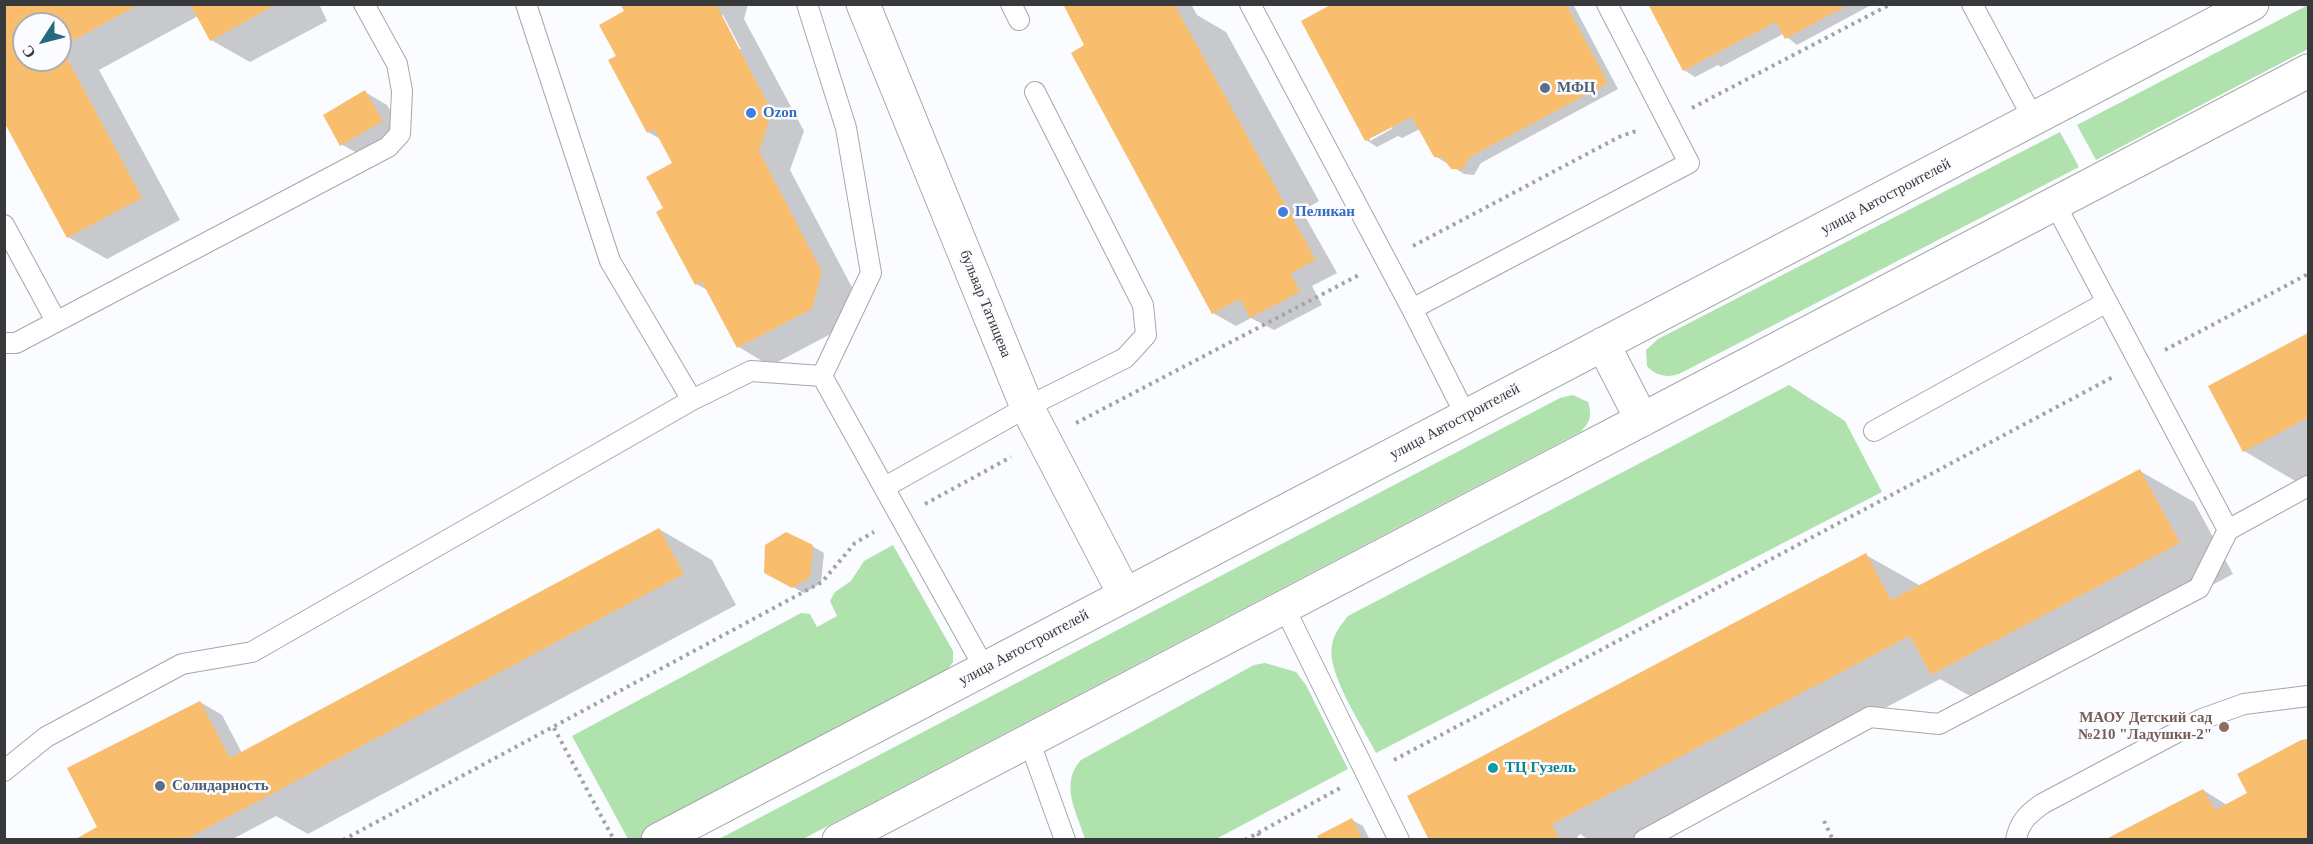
<!DOCTYPE html>
<html>
<head>
<meta charset="utf-8">
<style>
  body { margin:0 }
  #map { position:relative; width:2313px; height:844px; overflow:hidden; background:#fbfcff; font-family:Georgia,serif }
  canvas { display:block }
  .frame { position:absolute; inset:0; border:6px solid #38393a; pointer-events:none }
  .north { position:absolute; left:12px; top:12px; width:60px; height:60px; box-sizing:border-box; background:#fbfcff; border:2px solid #adaeb0; border-radius:50%; rotate:234deg; font-size:16px; font-weight:700; line-height:24px; text-align:center; color:#38393a }
  .north::after { content:''; display:block; margin:auto; width:21px; height:27px; background:#266b7b; clip-path:polygon(50% 0,100% 100%,50% 72%,0 100%) }
</style>
</head>
<body>
<div id="map">
<canvas width="2313" height="844"></canvas>
<div class="frame"></div>
<div class="north">С</div>
</div>
<script>
const ctx = document.querySelector('canvas').getContext('2d');
ctx.lineJoin = 'round';
function fillPath(path, color) { ctx.fillStyle = color; ctx.fill(path, 'evenodd'); }
function stroke(path, color, width, dash) { ctx.strokeStyle = color; ctx.lineWidth = width; ctx.lineCap = dash ? 'butt' : 'round'; ctx.setLineDash(dash || []); ctx.stroke(path); }
function drawText(font, color, halo, rows, align = 'center') {
  ctx.font = font + ' Georgia,serif'; ctx.lineWidth = 5; ctx.setLineDash([]); ctx.textBaseline = 'middle'; ctx.strokeStyle = halo; ctx.fillStyle = color; for (const [text, x, y, turn = 0] of rows) {
    ctx.save(); ctx.translate(x, y); ctx.rotate((+turn || 0) * Math.PI / 180); ctx.textAlign = isNaN(turn) ? turn : align; if (halo) ctx.strokeText(text, 0, 0); ctx.fillText(text, 0, 0); ctx.restore();
  }
}
const green = new Path2D(`
  M2308 5V49L2096 160 2077 125Z
  M2060 132 2079 167 1679 374C1666 378 1656 376 1647 366L1646 350 1658 339Z
  M1789 385 1845 421 1882 492 1376 753C1363 727 1326 673 1332 645 1334 633 1341 625 1348 616Z
  M1573 395 1588 402C1592 415 1591 422 1580 432L803 839H719L1560 398Z
  M893 545 953 651V662L943 676 644 839H628L572 736 801 613 810 614 817 627 837 616 830 601 835 592 851 581 864 561Z
  M1265 663 1296 672 1306 685 1348 769 1216 839H1085C1077 813 1059 784 1081 760L1254 665Z`);
const shadow = new Path2D(`
  M4 4H319L327 21 250 62 211 40 198 16 99 70 180 220 107 259 68 237ZM24 24H60V60H24Z
  M622 4H748L744 19 804 131 790 170 854 291 844 327 770 366 739 347 709 291 696 284 665 209 674 164 662 140 648 132 618 57 626 12ZM723 15 741 49H737L720 16Z
  M1064 4H1191L1197 15 1226 32 1319 201 1302 211 1337 273 1312 286 1322 305 1274 330 1251 318 1236 326 1213 313 1087 45Z
  M1335 4H1573L1618 89 1481 163 1474 175 1464 174 1435 156 1420 129 1402 138 1398 136 1377 147 1366 140ZM1391 126 1393 128 1370 141V137Z
  M1650 4H1873L1797 45 1783 34 1721 67 1718 65 1695 77 1684 70Z
  M365 92 387 105 404 134 364 157 341 144Z
  M2308 335V476L2297 482 2244 451 2210 387Z
  M2140 471 2194 502 2233 574 1986 705 1940 679 1635 840H1589L1580 834 1575 840H1431L1866 555 1921 586Z
  M659 529 712 560 736 605 308 834 276 816 231 840H77L97 829 200 702 222 715 242 753Z
  M812 546 824 553 821 583 804 593 765 572Z
  M2308 741V840H2107L2203 790 2227 805 2249 794 2302 742Z
  M1352 820 1363 826 1370 840H1321Z`);
const building = new Path2D(`
  M4 4H140L61 47 142 198 67 238 4 122ZM24 24H60V60H24Z
  M190 4H277L210 41Z
  M620 4H716L772 112 759 151 822 272 812 309 737 348 702 282 695 285 656 212 663 208 646 177 672 163 654 129 647 133 608 60 616 56 599 25 624 11Z
  M1063 4H1174L1316 260 1291 273 1300 292 1250 318 1240 299 1212 314 1071 53 1084 45Z
  M1332 4H1566L1608 83 1470 157 1463 169H1451L1443 158 1434 157 1412 117 1365 141 1301 21Z
  M1648 4H1850L1785 39 1776 22 1683 71Z
  M365 90 383 121 340 146 323 115Z
  M2308 333V418L2243 452 2208 386Z
  M2140 469 2180 543 1931 675 1910 636 1556 822 1552 825 1560 840H1429L1407 796 1866 553 1891 600Z
  M659 528 684 574 253 804 184 840H74L97 827 67 768 200 701 230 758Z
  M786 532 813 545 810 577 792 588 764 573 765 545Z
  M2308 739V840H2104L2203 789 2215 810 2247 793 2237 774 2301 740Z
  M1352 818 1363 840H1319L1317 836Z`);
const path = new Path2D(`
  M1692 108 1891 4
  M1413 246 1619 137 1639 130
  M2165 350 2308 274
  M1076 423 1359 275
  M925 504 1011 457
  M554 728 614 840
  M1394 760 2113 377
  M1824 821 1833 840
  M1258 833 1261 840
  M343 840 822 582 855 543 874 532
  M1245 840 1342 787`);
const lane = new Path2D(`
  M526 4 610 261 692 400
  M807 4 846 128 871 273 822 376
  M1011 4 1019 20
  M1250 4 1412 309 1466 416
  M1972 4 2034 120
  M2055 204 2228 530
  M4 225 56 321
  M1412 309 1689 163 1607 4
  M4 343H16L388 147 400 134 402 91 397 64 364 4
  M1874 431 2107 302
  M885 487 1027 407 1125 358 1146 335 1143 305 1035 92
  M1284 607 1399 840
  M1029 740 1065 840
  M4 771 46 737 182 664 252 652 692 400 751 371 822 376 985 669
  M1644 840 1870 717 1939 724 2199 588 2228 530 2308 486
  M2016 840C2019 822 2028 814 2042 804L2202 719 2244 704 2308 696`);
const street = new Path2D(`
  M863 4 1027 407 1125 595`);
const secondary = new Path2D(`
  M1603 344 1642 420
  M658 840 2252 4
  M839 840 2308 71`);
const markers = [
  [1545,88,6,"#5c6f8a"],
  [751,113,6,"#3f7fe0"],
  [1283,212,6,"#3f7fe0"],
  [2224,727,6,"#8d6e63"],
  [1493,768,6,"#0f9aa8"],
  [160,786,6,"#5c6f8a"]
];
const serviceNames = [
  ["МФЦ",1557,88],
  ["Солидарность",172,786]
];
const shopNames = [
  ["Ozon",763,113],
  ["Пеликан",1295,212]
];
const streetNames = [
  ["улица Автостроителей",1886,197,-28],
  ["бульвар Татищева",985,304,68],
  ["улица Автостроителей",1455,422,-28],
  ["улица Автостроителей",1024,648,-28]
];
const educationNames = [
  ["МАОУ Детский сад",2212,718],
  ["№210 \"Ладушки-2\"",2212,735]
];
const cultureNames = [
  ["ТЦ Гузель",1505,768]
];
fillPath(green, '#afe2ad');
fillPath(shadow, '#0003');
fillPath(building, '#f8be6e');
stroke(lane, '#a6a7aa', 22);
stroke(street, '#a6a7aa', 35);
stroke(secondary, '#a6a7aa', 35);
stroke(path, '#a2a3a5', 4, [3, 4.5]);
stroke(lane, '#fff', 20);
stroke(street, '#fff', 33);
stroke(secondary, '#fff', 33);
for (const [x, y, r, color] of markers) { const dot = new Path2D(); dot.arc(x, y, r, 0, 2 * Math.PI); ctx.fillStyle = color; ctx.fill(dot); stroke(dot, '#fbfcff', 2); }
drawText('bold 15px', '#4e5e75', '#fbfcff', serviceNames, 'left');
drawText('bold 15px', '#366cbe', '#fbfcff', shopNames, 'left');
drawText('15px', '#38393a', '#fbfcff', streetNames);
drawText('bold 15px', '#785e54', '#fbfcff', educationNames, 'right');
drawText('bold 15px', '#0d838f', '#fbfcff', cultureNames, 'left');
</script>
</body>
</html>
